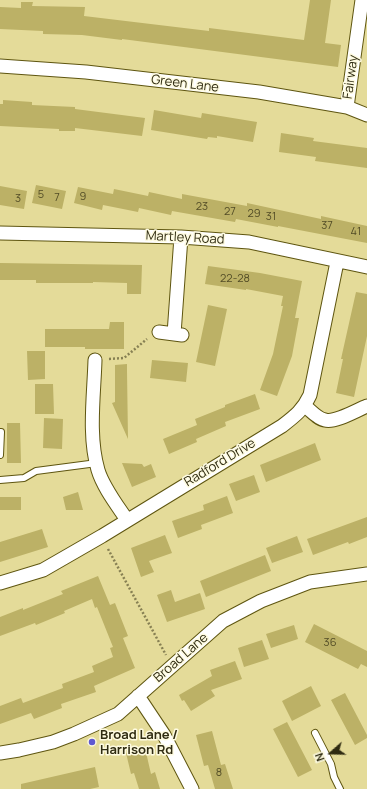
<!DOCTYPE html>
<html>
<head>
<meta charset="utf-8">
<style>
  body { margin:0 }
  #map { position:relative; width:367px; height:789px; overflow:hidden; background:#e4db99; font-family:Manrope,sans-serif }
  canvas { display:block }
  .north { position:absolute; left:311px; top:733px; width:40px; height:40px; -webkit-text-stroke:3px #fefbe1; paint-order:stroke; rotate:250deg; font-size:11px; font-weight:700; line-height:16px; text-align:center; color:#2f2b11 }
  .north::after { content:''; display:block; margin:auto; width:14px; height:18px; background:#2f2b11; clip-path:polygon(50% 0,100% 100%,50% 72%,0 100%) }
</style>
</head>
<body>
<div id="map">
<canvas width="367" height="789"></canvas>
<div class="north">N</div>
</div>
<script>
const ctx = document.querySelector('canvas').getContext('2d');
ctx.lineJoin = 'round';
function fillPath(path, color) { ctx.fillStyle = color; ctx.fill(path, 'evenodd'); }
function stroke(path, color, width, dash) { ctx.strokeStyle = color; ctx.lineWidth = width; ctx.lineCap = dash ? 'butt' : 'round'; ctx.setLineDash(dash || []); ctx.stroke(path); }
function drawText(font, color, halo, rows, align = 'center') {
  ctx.font = font + ' Manrope,sans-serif'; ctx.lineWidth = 3; ctx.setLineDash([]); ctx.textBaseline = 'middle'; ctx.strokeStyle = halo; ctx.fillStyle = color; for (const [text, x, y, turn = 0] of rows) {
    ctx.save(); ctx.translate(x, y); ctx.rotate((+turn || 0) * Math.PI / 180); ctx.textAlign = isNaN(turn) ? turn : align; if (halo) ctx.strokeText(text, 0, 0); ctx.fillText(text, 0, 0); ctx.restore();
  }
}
const building = new Path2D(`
  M310 0H331L325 43 341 45 338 67 122 39V40L82 35 43 34V31L0 29V7L21 8V2H33L32 6 85 7 84 16 209 31V28L304 40Z
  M3 100 32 102V105L75 107V109L145 118 142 136 75 128V131H59V129L0 126V104H3Z
  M154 110 201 118 202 113 257 122 253 142 217 136V138L208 137 207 139 151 130Z
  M281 133 314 138 313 141 367 148V168L315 161 316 157 279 152Z
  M36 185 66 191 62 209 32 203Z
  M0 186 27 191 24 209 0 205Z
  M78 187 113 194 114 189 148 196 149 192 182 199V194L247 206V203L321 219V216L367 226V243L278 226V227L236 219 235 222 172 211 171 215 139 208 138 212 103 205 102 210 74 203Z
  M0 263 142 265 141 294H127V283L93 282V283H36V280H0Z
  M208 266 260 273 302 281 295 318H299L292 356 277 396 260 390 273 354 283 306H281L283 296 246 289V290L205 284Z
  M356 292 367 294V336L354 397 336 393 343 359H341Z
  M208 305 227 309 215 366 196 362Z
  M110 322H124V349H85V347H45V329H109Z
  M27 351H45V379L28 380Z
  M152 360 188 363 186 382 150 378Z
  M127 364V371L128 439 112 403 115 402V365Z
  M35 384H53L54 414H35Z
  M255 394 260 409 225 422 226 426 196 439 197 442 169 454 163 439 197 425 195 419 225 407V405Z
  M44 418 63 419 62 449 43 448Z
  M7 423H20L21 463H7Z
  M315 443 321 460 266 482 260 465Z
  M122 463 142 464 144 467 151 464 156 477 132 487Z
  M254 475 260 492 236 501 229 484Z
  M78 492 83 510H66L63 497Z
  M227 496 233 513 201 525 202 529 178 538 172 521 204 510 203 505Z
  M0 497H21V510H0Z
  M367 517V537L349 544 348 542 313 555 307 539Z
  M42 529 48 547 0 562V542Z
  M165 535 172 553 149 561 154 572 141 577 131 548Z
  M297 536 303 552 272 563 266 548Z
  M265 555 271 571 206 597 200 581Z
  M98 576 110 605 115 603 128 636 123 638 135 668 94 686 96 692 61 704 62 708 34 719 31 713 0 724V706L21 698 23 703 63 688 62 684 94 672 92 666 113 657 110 648 113 647 97 607 95 608 92 599 64 611 65 613 36 625 35 623 0 636V617L23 608V610L63 594 61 591Z
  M171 590 175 602 200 593 205 609 167 622 157 595Z
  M314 624 367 651V667L361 664 358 669 305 642Z
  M294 625 298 639 271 648 266 634Z
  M262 640 269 659 244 667 238 648Z
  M235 661 242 679 211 690 215 696 191 711 184 700 182 701 179 695 212 676 210 670Z
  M311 686 321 706 292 721 282 701Z
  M345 693 367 735V738L355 745 331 700Z
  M287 722 312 770 298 777 273 729Z
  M212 731 221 765 225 764 233 789H215L208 765 204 766 196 735Z
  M145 748 151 774 155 772 160 789H139L134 773 131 774 126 753Z
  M95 767 99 787 90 789H21V784Z`);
const path = new Path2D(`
  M109 359 124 358 147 339
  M108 549 166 655`);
const lane = new Path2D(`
  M0 455 1 432
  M0 480 24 478 36 471 97 463
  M315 733 331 764 334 777 340 789`);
const street = new Path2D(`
  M0 66 86 72 259 92 347 107 367 115
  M347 107 362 0
  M0 233 181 237 249 242 367 267
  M159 332 182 335
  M174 334 181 237
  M95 360C94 395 88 436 98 470 103 487 117 505 127 520
  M305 406C311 411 318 419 325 420 335 423 357 410 367 406
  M0 583 43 570 102 536 282 426C295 416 303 410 310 395L337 262
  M138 696 164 735 192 789
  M0 753 19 750 53 742 74 734 118 714 223 621 261 601 310 582 367 574`);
const markers = [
  [92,742,4,"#6059d1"]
];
const numberNames = [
  ["5",41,195],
  ["9",83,197],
  ["7",57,198],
  ["3",18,199],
  ["23",202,207],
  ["27",230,212],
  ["29",254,214],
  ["31",271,217],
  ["37",327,226],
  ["41",356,232],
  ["22-28",235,279],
  ["36",330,643],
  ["8",219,773]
];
const streetNames = [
  ["Fairway",351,77,-82],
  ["Green Lane",185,84,7],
  ["Martley Road",185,238,3],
  ["Radford Drive",220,463,-31],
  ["Broad Lane",181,658,-41]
];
const poiNames = [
  ["Broad Lane /",100,735],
  ["Harrison Rd",100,750]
];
fillPath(building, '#bcb166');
stroke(lane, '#5e5510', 8);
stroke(street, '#5e5510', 15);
stroke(path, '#878053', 2.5, [2, 2]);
stroke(lane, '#fff', 6);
stroke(street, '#fff', 13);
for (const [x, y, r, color] of markers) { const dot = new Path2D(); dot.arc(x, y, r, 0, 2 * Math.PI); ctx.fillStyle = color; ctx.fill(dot); stroke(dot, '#fefbe1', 1.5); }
drawText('11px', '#524c26', null, numberNames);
drawText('13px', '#2f2b11', '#fefbe1', streetNames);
drawText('bold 13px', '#2f2b11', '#fefbe1', poiNames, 'left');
</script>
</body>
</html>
